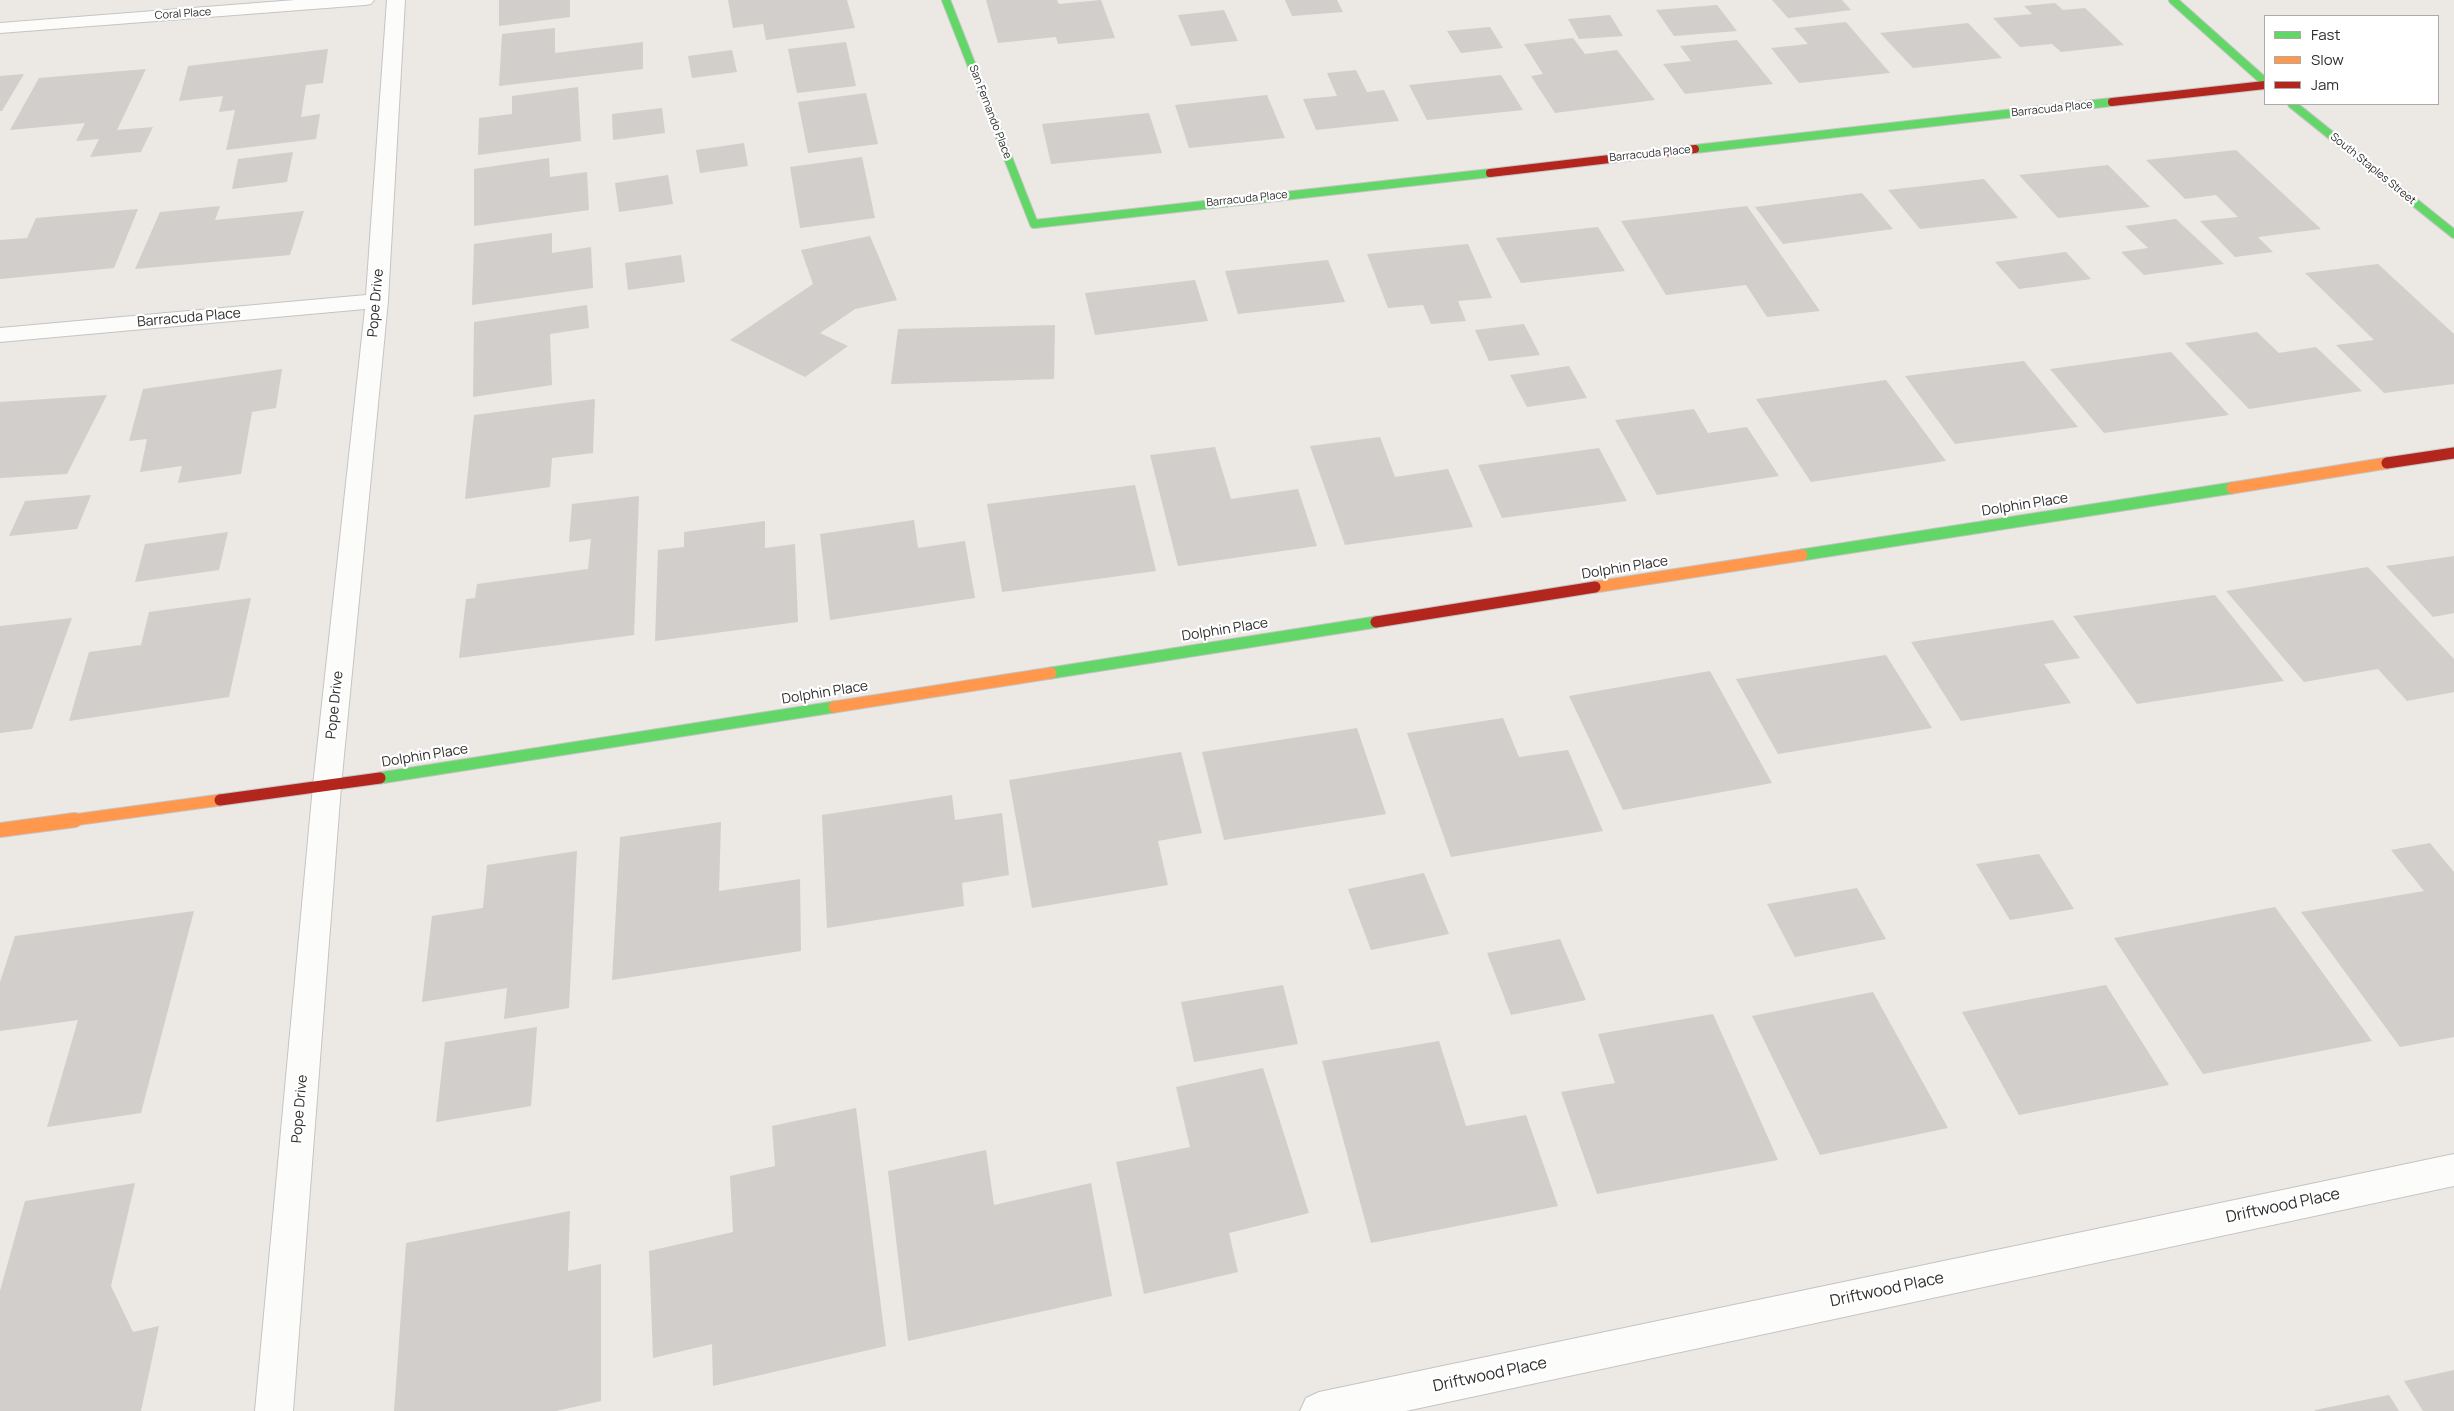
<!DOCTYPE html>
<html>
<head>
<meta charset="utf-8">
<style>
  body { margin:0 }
  #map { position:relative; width:2454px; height:1411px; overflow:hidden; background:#ece8e4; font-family:Manrope,sans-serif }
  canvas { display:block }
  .legend { position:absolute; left:2264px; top:15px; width:175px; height:90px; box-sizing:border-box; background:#fff; border:1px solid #ababab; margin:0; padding:6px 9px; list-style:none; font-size:15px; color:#2e2e2e }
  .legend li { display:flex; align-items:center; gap:10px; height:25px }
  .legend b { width:25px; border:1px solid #ababab }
</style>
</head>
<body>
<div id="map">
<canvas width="2454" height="1411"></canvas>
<ul class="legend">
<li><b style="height:6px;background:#63d668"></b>Fast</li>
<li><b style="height:6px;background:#ff974d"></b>Slow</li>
<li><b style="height:6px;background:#b3261e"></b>Jam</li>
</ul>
</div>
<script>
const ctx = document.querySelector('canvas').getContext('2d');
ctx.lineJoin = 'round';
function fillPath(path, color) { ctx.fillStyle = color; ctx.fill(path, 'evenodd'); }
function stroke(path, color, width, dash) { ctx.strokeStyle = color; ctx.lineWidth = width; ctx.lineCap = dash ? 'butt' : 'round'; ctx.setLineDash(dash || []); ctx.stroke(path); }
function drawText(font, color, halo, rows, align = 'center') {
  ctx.font = font + ' Manrope,sans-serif'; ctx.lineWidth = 4.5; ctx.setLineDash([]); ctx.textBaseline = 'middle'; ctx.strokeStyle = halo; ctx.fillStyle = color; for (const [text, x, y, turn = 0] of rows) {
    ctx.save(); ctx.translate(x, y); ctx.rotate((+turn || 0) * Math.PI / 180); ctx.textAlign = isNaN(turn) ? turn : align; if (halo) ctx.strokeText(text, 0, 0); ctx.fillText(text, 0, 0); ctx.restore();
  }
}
const building = new Path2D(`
  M499 0H570V17L499 26Z
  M728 0H847L855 28 766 40 763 24 733 28Z
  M986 0H1057L1059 4 1101 0 1115 38 1058 44 1056 37 998 43Z
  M1285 0H1337L1343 12 1292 16Z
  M1772 0H1842L1851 10 1788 18Z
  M2055 3 2063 10 2085 8 2124 45 2061 52 2052 44 2020 47 1993 18 2032 14 2024 6Z
  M1717 5 1737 31 1674 36 1656 10Z
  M1224 10 1238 41 1191 46 1178 15Z
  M1610 15 1623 36 1579 39 1568 19Z
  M1846 22 1890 73 1799 83 1771 48 1808 44 1794 28Z
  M1968 23 2002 58 1913 68 1880 33Z
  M1490 27 1503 48 1461 53 1447 31Z
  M555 28V53L643 42V69L499 86 502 34Z
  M1573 38 1585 54 1617 50 1655 100 1555 113 1531 76 1543 74 1524 44Z
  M1737 40 1773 84 1685 94 1663 64 1691 61 1680 46Z
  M846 42 856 86 797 93 788 49Z
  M328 49 323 83 306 85 301 117 320 114 316 139 226 150 235 110 219 112 223 96 179 101 188 66Z
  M732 50 737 72 692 78 688 56Z
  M146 69 117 130 153 127 141 152 90 157 99 139 76 141 85 123 10 130 39 78Z
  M1356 70 1367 92 1384 90 1399 121 1316 130 1303 99 1337 96 1327 73Z
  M24 74 2 111H0V76Z
  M1501 75 1523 110 1427 120 1409 85Z
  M578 87 581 141 478 155 479 118 512 114V96Z
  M866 93 878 144 808 153 798 102Z
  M1267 95 1285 138 1189 148 1175 105Z
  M662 108 665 133 613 140 612 114Z
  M1149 113 1162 153 1051 164 1042 124Z
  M744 143 748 166 700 173 696 150Z
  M2236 150 2321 229 2258 237 2273 252 2235 257 2200 221 2238 217 2216 195 2185 199 2146 160Z
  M293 152 287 182 232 189 238 159Z
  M862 157 875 218 800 228 790 167Z
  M549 158 550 177 587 172 589 210 474 226V169Z
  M2108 165 2150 207 2058 218 2019 175Z
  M668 175 673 204 619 212 615 183Z
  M1984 179 2018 218 1920 229 1888 190Z
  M1862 193 1893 229 1783 244 1755 207Z
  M220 206 215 220 304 211 290 255 135 269 160 212Z
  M1747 206 1820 311 1767 317 1746 285 1666 295 1621 221Z
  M138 209 114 268 0 279V240L27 238 36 218Z
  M2176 219 2224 264 2144 275 2121 252 2148 248 2125 226Z
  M1598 227 1625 271 1521 283 1496 238Z
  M552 233V253L591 247 593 288 472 305 474 244Z
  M870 236 897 300 855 309 820 333 848 346 805 377 730 340 813 284 801 250Z
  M1468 244 1492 298 1458 301 1466 321 1431 324 1423 305 1388 308 1367 254Z
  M2066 252 2091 279 2019 289 1995 262Z
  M681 255 685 282 628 290 625 263Z
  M1328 260 1345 302 1238 314 1225 271Z
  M2378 264 2454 334V384L2384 393 2336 345 2374 340 2305 273Z
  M1195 280 1208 321 1095 335 1085 293Z
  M587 305 589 328 550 334 552 385 473 397 474 322Z
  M1524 324 1540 355 1489 361 1475 330Z
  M1055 325 1054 379 891 384 898 329Z
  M2257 332 2279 353 2316 347 2362 391 2249 409 2185 343Z
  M2171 352 2229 415 2104 433 2050 369Z
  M2024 361 2078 427 1955 444 1905 376Z
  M1569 366 1587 398 1527 407 1510 375Z
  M282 369 276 408 252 412 241 474 178 483 182 466 140 472 147 439 129 441 143 389Z
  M1886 380 1946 461 1811 482 1756 399Z
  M107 395 67 474 0 478V402Z
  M595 399 593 453 552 458 550 487 465 499 474 415Z
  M1694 409 1708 433 1747 427 1779 476 1657 495 1615 420Z
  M1380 437 1395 477 1448 469 1473 527 1345 545 1310 446Z
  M1215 447 1231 499 1298 489 1317 546 1178 566 1150 455Z
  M1599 448 1627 501 1502 518 1478 465Z
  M1135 485 1156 571 1002 592 987 504Z
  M91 495 77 529 9 536 25 501Z
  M639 496 634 635 459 658 466 599 475 598 477 584 588 569 591 539 569 542 572 504Z
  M914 520 918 548 965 541 975 598 830 620 820 534Z
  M765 521V548L795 544 798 622 655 641 658 550 684 547V532Z
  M228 532 219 570 135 582 145 544Z
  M2454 556V613L2433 617 2386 566Z
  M2368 567 2454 659V692L2407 701 2378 669 2304 682 2226 591Z
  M2215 595 2284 681 2137 704 2073 616Z
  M251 598 229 697 69 721 89 652 141 645 149 612Z
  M72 618 32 729 0 733V626Z
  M2053 620 2080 658 2044 664 2071 703 1961 721 1911 642Z
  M1886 655 1932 728 1778 754 1736 679Z
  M1710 671 1772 783 1623 810 1569 696Z
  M1503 718 1519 757 1568 750 1603 831 1451 857 1407 733Z
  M1357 728 1386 814 1224 840 1202 752Z
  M1181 752 1202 833 1158 841 1168 885 1032 908 1009 780Z
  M952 795 955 820 1002 813 1009 875 962 883 964 906 827 928 822 815Z
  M721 822 719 891 800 879 801 951 612 980 620 837Z
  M2430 843 2454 872V1037L2400 1047 2301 912 2424 891 2391 850Z
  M577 851 569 1008 504 1019 507 988 422 1002 432 916 483 908 487 865Z
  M2039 854 2074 909 2010 920 1976 864Z
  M1424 873 1449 934 1371 950 1348 889Z
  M1857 888 1886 939 1795 957 1767 904Z
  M2275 907 2372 1041 2203 1074 2114 938Z
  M194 911 141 1113 47 1127 78 1020 0 1031V982L15 936Z
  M1560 939 1586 1000 1511 1015 1487 953Z
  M1283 985 1298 1044 1194 1062 1181 1002Z
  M2106 985 2169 1085 2019 1115 1962 1012Z
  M1873 992 1948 1128 1820 1155 1752 1016Z
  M1713 1014 1778 1160 1597 1194 1561 1092 1615 1083 1598 1034Z
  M537 1027 531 1106 436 1122 445 1042Z
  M1439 1041 1466 1126 1526 1115 1558 1206 1371 1243 1322 1061Z
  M1263 1068 1309 1213 1229 1233 1238 1272 1144 1294 1116 1162 1190 1147 1176 1087Z
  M856 1108 886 1346 713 1386 712 1344 653 1358 649 1251 733 1232 730 1176 775 1166 772 1126Z
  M986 1150 994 1205 1091 1183 1112 1296 908 1341 888 1171Z
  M135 1183 111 1286 133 1332 159 1326 141 1411H0V1291L25 1201Z
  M570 1211 568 1271 601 1264V1401L556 1411H394L406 1243Z
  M2454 1370V1411H2423L2404 1381Z
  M2389 1395 2399 1411H2315V1410Z`);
const street = new Path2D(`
  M295 0H374L371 4 365 5 0 33V23Z
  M387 0H405L388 301 341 786 293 1411H255L313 786 365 309 0 342V328L366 295Z
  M2454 1154V1186L1406 1411H1300L1306 1398 1319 1392Z`);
const fastFar1 = new Path2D(`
  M946 0 1034 224 1490 173
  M2173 0 2265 82
  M2292 104 2454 234
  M1695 149 2112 102`);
const fast = new Path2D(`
  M1802 555 2232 488
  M1051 673 1376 622
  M380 778 834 707`);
const slowFar1 = new Path2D(`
  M2232 488 2387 463
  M1595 587 1802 555
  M834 707 1051 673
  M66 821 220 800`);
const slow = new Path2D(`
  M0 830 75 820`);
const jamFar1 = new Path2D(`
  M2112 102 2265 85
  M1490 173 1695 149`);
const jam = new Path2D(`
  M2387 463 2454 453
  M1376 622 1595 587
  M220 800 380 778`);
const farStreetnames = [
  ["Coral Place",183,14,-4],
  ["Barracuda Place",2052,109,-6],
  ["San Fernando Place",990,112,69],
  ["Barracuda Place",1650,154,-6],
  ["South Staples Street",2373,169,39],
  ["Barracuda Place",1247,199,-6]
];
const streetNames = [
  ["Pope Drive",376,303,-85],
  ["Barracuda Place",189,318,-5],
  ["Dolphin Place",2025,505,-9],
  ["Dolphin Place",1625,568,-9],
  ["Dolphin Place",1225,630,-9],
  ["Dolphin Place",825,693,-9],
  ["Pope Drive",335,705,-84],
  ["Dolphin Place",425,756,-9],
  ["Pope Drive",300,1109,-85]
];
const nearStreetnames = [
  ["Driftwood Place",2283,1206,-12],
  ["Driftwood Place",1887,1290,-12],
  ["Driftwood Place",1490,1375,-12]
];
fillPath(building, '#d1cecb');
stroke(street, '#c5c4c5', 2);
stroke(fastFar1, '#c5c4c5', 10);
stroke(fast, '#c5c4c5', 13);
stroke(slowFar1, '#c5c4c5', 13);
stroke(slow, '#c5c4c5', 16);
stroke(jamFar1, '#c5c4c5', 10);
stroke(jam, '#c5c4c5', 13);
fillPath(street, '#fcfcfb');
stroke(fastFar1, '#63d668', 8);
stroke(fast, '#63d668', 11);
stroke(slowFar1, '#ff974d', 11);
stroke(slow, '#ff974d', 14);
stroke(jamFar1, '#b3261e', 8);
stroke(jam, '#b3261e', 11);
drawText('11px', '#2e2e2e', '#fff', farStreetnames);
drawText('14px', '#2e2e2e', '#fff', streetNames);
drawText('16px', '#2e2e2e', '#fff', nearStreetnames);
</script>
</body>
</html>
